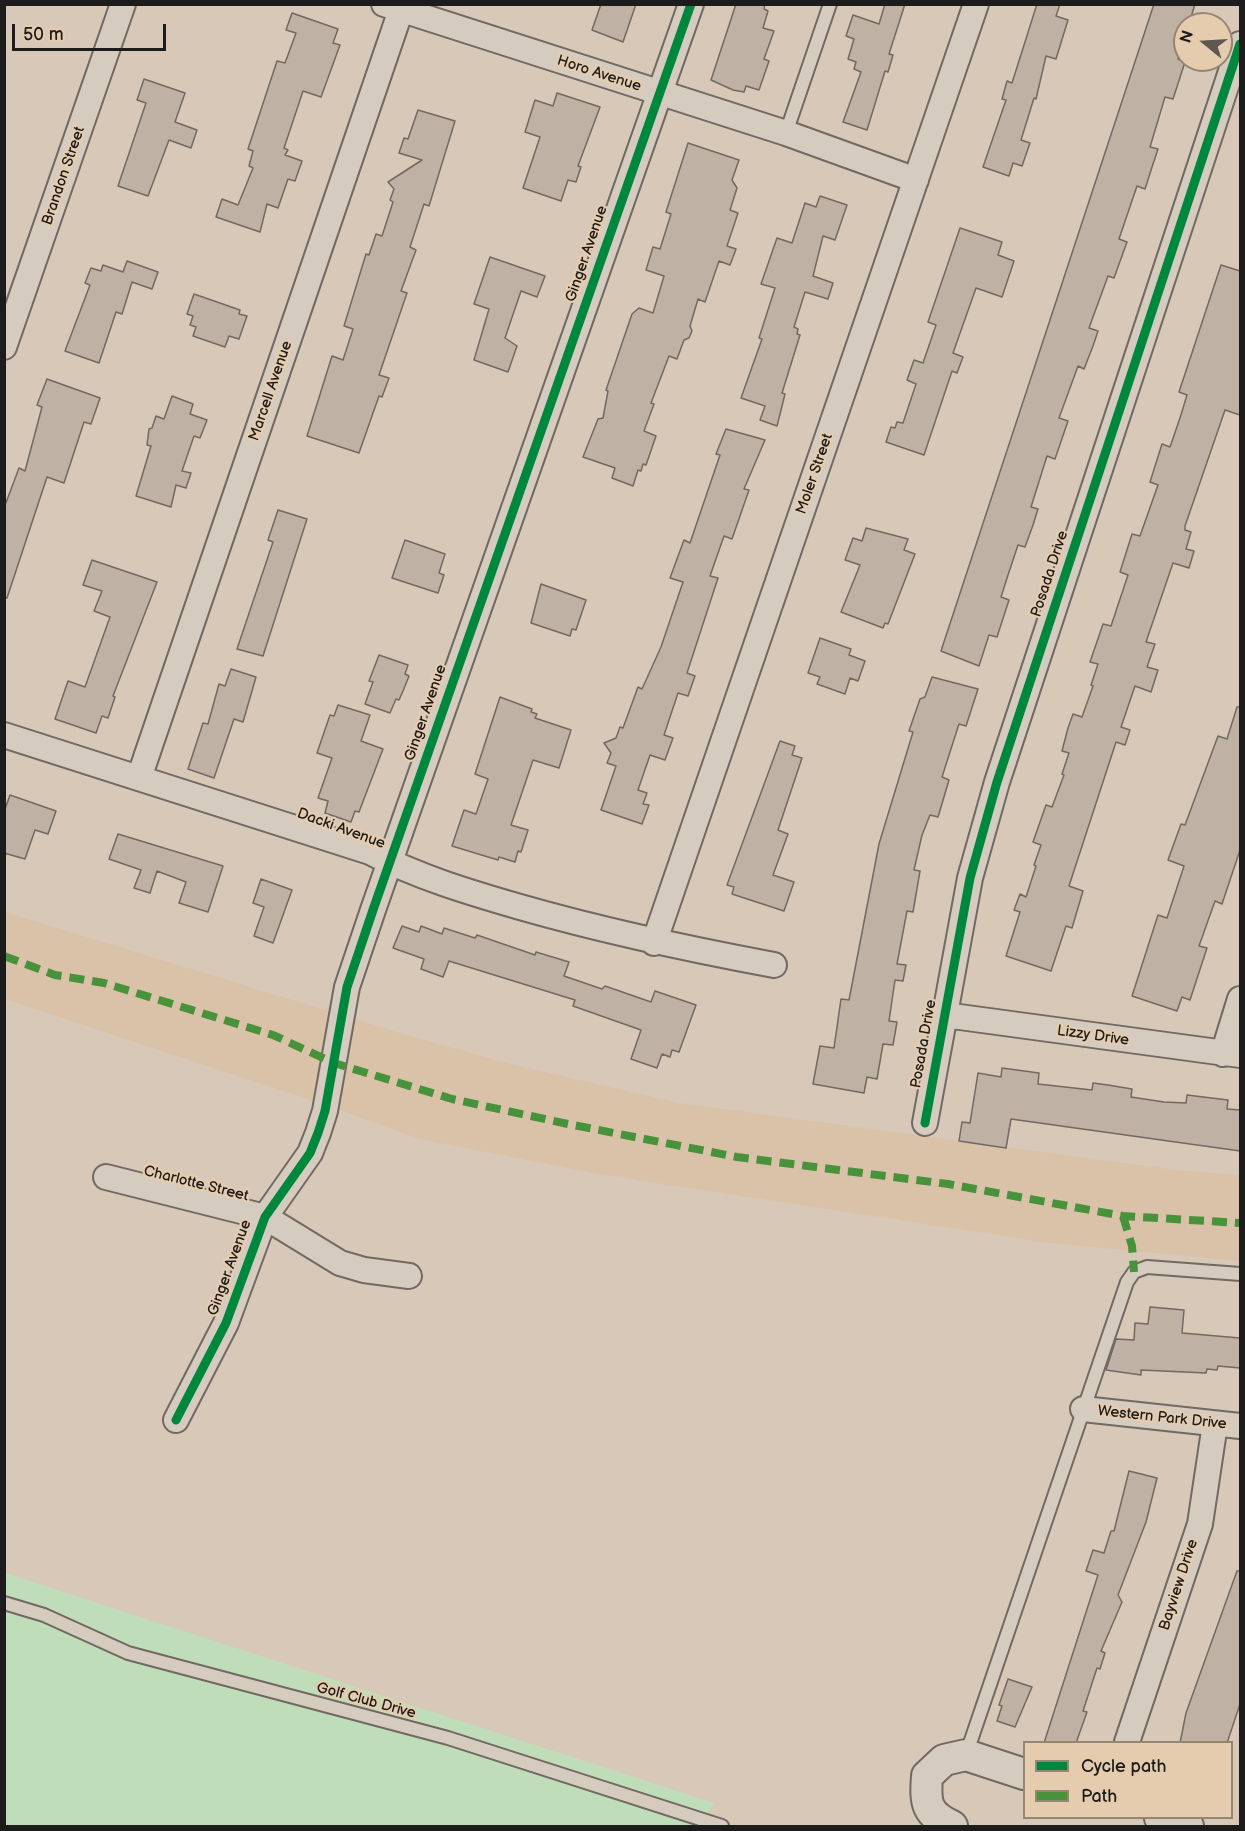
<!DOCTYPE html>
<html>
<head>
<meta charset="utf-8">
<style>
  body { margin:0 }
  #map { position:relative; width:1245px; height:1831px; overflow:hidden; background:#d8c8b7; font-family:"Balsamiq Sans",sans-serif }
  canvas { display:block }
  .frame { position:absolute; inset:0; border:6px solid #1c1c1c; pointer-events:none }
  .legend { position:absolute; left:1023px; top:1741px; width:210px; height:78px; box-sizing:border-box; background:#e6ccae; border:2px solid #958674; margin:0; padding:8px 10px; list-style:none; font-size:18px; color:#1c1c1c }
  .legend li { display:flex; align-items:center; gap:12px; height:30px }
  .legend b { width:30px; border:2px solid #958674 }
  .north { position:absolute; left:1173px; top:12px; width:60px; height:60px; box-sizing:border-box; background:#e6ccae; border:2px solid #958674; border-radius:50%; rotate:288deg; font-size:16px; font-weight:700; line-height:24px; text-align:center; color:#1c1c1c }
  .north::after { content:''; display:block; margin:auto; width:21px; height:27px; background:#5e5852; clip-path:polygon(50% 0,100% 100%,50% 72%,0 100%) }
  .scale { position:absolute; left:12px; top:24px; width:154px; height:27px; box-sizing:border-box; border:3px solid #1c1c1c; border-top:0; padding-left:8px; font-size:18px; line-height:21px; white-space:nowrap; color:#1c1c1c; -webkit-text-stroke:4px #e6ccae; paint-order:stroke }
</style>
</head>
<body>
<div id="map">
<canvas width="1245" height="1831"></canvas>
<div class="frame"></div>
<ul class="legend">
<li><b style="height:8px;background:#00873e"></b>Cycle path</li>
<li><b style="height:8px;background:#49923c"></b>Path</li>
</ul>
<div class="north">N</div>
<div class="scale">50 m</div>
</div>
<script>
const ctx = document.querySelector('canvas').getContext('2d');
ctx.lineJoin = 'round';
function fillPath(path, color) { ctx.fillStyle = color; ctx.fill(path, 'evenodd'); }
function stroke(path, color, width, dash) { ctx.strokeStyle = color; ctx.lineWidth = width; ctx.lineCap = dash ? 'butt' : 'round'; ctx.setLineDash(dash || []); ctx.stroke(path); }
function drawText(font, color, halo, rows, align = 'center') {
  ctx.font = font + ' "Balsamiq Sans",sans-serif'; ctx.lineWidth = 4.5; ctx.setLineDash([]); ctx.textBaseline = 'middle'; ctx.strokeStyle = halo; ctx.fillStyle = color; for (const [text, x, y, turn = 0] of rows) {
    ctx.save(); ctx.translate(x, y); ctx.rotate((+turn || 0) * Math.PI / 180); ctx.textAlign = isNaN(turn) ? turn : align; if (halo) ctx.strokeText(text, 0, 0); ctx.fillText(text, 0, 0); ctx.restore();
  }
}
const built = new Path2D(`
  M5 912 410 1036 510 1064 679 1103 1176 1170 1240 1175V1261L1050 1243 604 1175 419 1139 329 1106 5 999Z`);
const green = new Path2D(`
  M5 1573 714 1803 701 1826H5Z`);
const building = new Path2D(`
  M601 4H636L623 42 592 30Z
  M736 4H765L764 9 768 11 763 28 774 31 764 59 769 61 759 90 746 86 744 92 733 90 711 80Z
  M885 4H905L889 54 893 55 888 72 885 71 867 130 843 122 861 72 854 69 856 62 848 59 854 39 846 36 853 15 879 24Z
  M1037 4H1060L1056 16 1068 20 1056 59 1046 56 1036 99 1034 98 1021 140 1030 143 1022 166 1013 163 1009 176 983 167 1006 100 1002 99 1007 81 1012 83Z
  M1154 4H1195L1189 24H1185V38L1178 59 1185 62 1173 99 1165 97 1150 147 1158 149 1153 164 1145 189 1137 186 1119 239 1127 242 1114 278 1108 276 1089 328 1098 331 1093 346 1084 369 1078 366 1059 418 1068 421 1055 459 1047 456 1031 507 1038 509 1033 525 1025 547 1018 545 1008 575 1001 597 1009 600 997 637 989 635 979 666 941 651Z
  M292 13 338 29 333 43 340 45 321 97 303 91 284 148 288 150 285 155 302 161 295 181 288 179 278 208 267 204 260 232 216 217 222 199 238 205 253 168 249 166 253 151 248 149 277 61 285 63 296 33 286 30Z
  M144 79 185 93 175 122 197 130 191 148 169 140 148 196 118 186 146 103 137 100Z
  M557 93 600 107 578 166 581 167 576 182 568 180 561 201 523 188 540 137 525 132 535 100 553 106Z
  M418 110 455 121 429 206 424 204 410 247 416 250 401 291 407 293 379 375 389 378 382 397 379 396 359 453 307 436 332 356 343 360 353 329 344 326 366 254 369 255 376 234 382 236 393 202 390 200 394 189 388 182 422 160 399 153 404 138 408 139Z
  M688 143 739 160 732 180 737 188 730 210 738 213 727 246 736 249 730 265 719 261 705 302 698 299 690 326 692 331 689 338 684 340 677 359 669 356 651 403 654 404 644 431 656 436 646 465 643 464 641 471 638 470 633 486 612 478 615 468 583 457 598 419 603 418 608 391 606 390 632 314 639 308 653 313 664 276 646 270 653 247 660 249 671 214 666 212Z
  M820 196 847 205 835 240 823 236 813 276 833 283 828 299 805 292 794 327 798 329 797 334 800 335 782 393 785 394 777 426 760 420 765 406 741 398 762 339 759 338 775 288 761 284 777 238 792 243 805 203 816 207Z
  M960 228 1002 242 998 255 1014 261 1002 297 976 288 953 353 963 357 957 373 952 371 924 455 886 442 891 427 895 428 897 422 903 423 916 384 907 380 914 360 923 363 936 325 928 322Z
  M490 257 545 276 537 297 521 291 505 338 517 346 508 372 474 360 489 309 474 304Z
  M127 261 158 272 152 289 132 282 122 314 116 312 99 363 65 351 90 285 85 283 91 268 101 271 103 265 123 272Z
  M1221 265 1240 271V415L1225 410 1185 526V530L1191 532 1186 549 1194 551 1189 568 1173 563 1146 642 1155 644 1147 667 1158 670 1151 692 1135 686 1121 727 1130 730 1125 745 1116 742 1069 886 1083 891 1072 928 1066 926 1051 971 1006 956 1020 912 1014 910 1020 894 1026 897 1036 866 1034 865 1041 845 1033 842 1046 805 1052 807 1064 775 1062 774 1069 753 1062 751 1068 728 1073 714 1082 717 1093 686 1091 685 1098 664 1090 662 1103 624 1111 626 1128 575 1120 572 1132 534 1140 536 1158 485 1150 482 1162 444 1170 447 1180 418 1187 395 1179 392Z
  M194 294 240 310 239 314 247 316 239 339 229 336 225 347 193 336 196 327 190 325 193 316 187 314Z
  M47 379 100 398 91 424 84 422 64 483 47 477 7 598H4V508L19 468 25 471 42 407 37 405Z
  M172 396 193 404 190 414 207 420 200 438 194 436 182 471 191 473 186 488 176 485 171 507 136 496 151 446 147 445 149 429 152 428 156 416 164 419Z
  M726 429 765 440 744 489 749 490 732 539 724 536 710 576 718 578 687 673 695 676 688 696 678 693 664 735 673 738 665 760 650 755 638 790 647 793 643 804 649 805 642 824 601 810 616 766 607 763 611 753 604 743 616 738 620 727 623 728 638 687 642 689 661 647 683 582 670 578 684 540 690 543 720 455 716 454Z
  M278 510 307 519 263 656 237 649 273 542 268 540Z
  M866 528 908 539 904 550 915 554 888 624 885 623 883 628 841 612 860 565 845 560 853 538 862 541Z
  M405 540 445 554 439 573 444 575 438 593 392 578Z
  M92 560 157 582 113 696 115 697 108 718 102 716 96 733 55 719 68 681 85 687 110 617 94 611 102 591 83 585Z
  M541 584 586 600 576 630 572 629 570 636 531 623Z
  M820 638 851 649 849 655 865 661 858 681 850 678 845 694 817 684 820 677 808 673Z
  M379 655 408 665 405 674 409 676 403 691 399 700 396 699 390 713 365 704 373 682 369 681Z
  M231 669 256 677 243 722 234 719 214 778 188 769 203 723 208 724 219 684 225 686Z
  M932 677 978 689 966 726 959 724 949 755 942 777 949 780 938 817 930 815 922 835 914 870 920 871 913 912 907 911 897 964 906 965 903 981 895 980 889 1021 897 1022 893 1045 883 1044 877 1079 867 1077 864 1093 813 1084 820 1046 834 1048 841 999 849 1000 879 844 913 732 909 731 920 699 925 697Z
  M500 697 532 709 531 712 537 714 535 718 571 730 559 768 533 760 511 825 528 830 521 852 518 851 515 862 499 857 498 860 452 846 464 810 476 814 488 779 475 774Z
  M338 705 370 715 361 741 383 749 359 812 355 811 351 822 325 813 328 801 318 798 332 758 317 753 330 715 334 716Z
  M1237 707H1240V850L1222 904 1215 901 1199 946 1207 948 1190 1000 1182 997 1177 1011 1132 996 1158 915 1167 918 1184 866 1168 860 1181 824 1185 825 1218 736 1227 739Z
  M780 741 795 746 792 755 802 758 778 830 788 834 773 875 794 882 784 911 732 894 734 887 727 885Z
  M10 795 56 811 48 834 35 830 25 859 4 853V812Z
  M118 834 223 866 208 912 179 903 186 882 157 871 150 893 134 888 141 870 109 859Z
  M261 879 292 890 273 943 254 936 264 907 253 903Z
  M402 926 419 932 421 926 442 934 444 928 475 938 477 935 535 955 536 952 569 962 564 976 602 989 605 986 651 1002 655 991 696 1005 679 1052 672 1050 670 1057 662 1054 657 1068 631 1059 641 1030 573 1006 575 1000 449 961 443 977 421 969 424 959 393 948Z
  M1002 1068 1039 1073 1038 1084 1092 1090 1093 1083 1108 1085 1132 1089 1131 1097 1164 1102 1186 1103 1187 1095 1228 1100 1227 1109 1240 1110V1151L1011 1119 1006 1148 959 1141 962 1122 970 1123 978 1073 1001 1077Z
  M1150 1307 1184 1310 1182 1333 1240 1338V1368L1218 1366 1217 1370 1207 1369 1206 1373 1141 1370V1375L1106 1370 1116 1339 1134 1340 1135 1323 1148 1324Z
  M1129 1471 1157 1478 1146 1522 1118 1595 1122 1602 1101 1651 1105 1653 1100 1669 1097 1668 1083 1711 1087 1712 1076 1743H1044L1098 1575 1086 1571 1093 1550 1104 1553 1111 1531H1114Z
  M1237 1571H1240V1704L1227 1743H1180L1186 1713Z
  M1008 1679 1032 1687 1015 1727 997 1721 1002 1706 999 1705Z`);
const service = new Path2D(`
  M786 133 830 4
  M4 1603 44 1615 128 1653 448 1738 722 1826
  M966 1755 1127 1282 1134 1272 1147 1267 1240 1274`);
const minor = new Path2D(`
  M384 4 786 133 916 180
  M4 347 123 4
  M4 735 370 852C418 877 468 892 520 907 604 931 688 949 774 965
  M139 778 403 4
  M654 943 976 4
  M945 1015 1240 1055
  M1223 1054 1240 999
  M925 1123 970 878 997 782 1240 44
  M106 1177 265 1217 340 1263 364 1270 409 1276
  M1083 1409 1240 1426
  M176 1420 226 1323 265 1217 310 1153 318 1133 325 1111 347 987 374 907 691 4
  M1127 1742 1200 1524 1215 1424`);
const tertiary = new Path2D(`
  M1160 1818 1188 1826
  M952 1826C926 1814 925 1803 927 1776L944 1760 966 1755 1024 1774`);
const quiet = new Path2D(`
  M4 956 55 975 104 983 273 1035 334 1063 452 1099 568 1124 737 1157 948 1184 1123 1216 1240 1223
  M1123 1216 1132 1246 1134 1272`);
const cycleway = new Path2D(`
  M925 1123 970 878 997 782 1240 44
  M176 1420 226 1323 265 1217 310 1153 318 1133 325 1111 347 987 374 907 691 4`);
const streetNames = [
  ["Horo Avenue",599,74,18],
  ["Brandon Street",64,176,-71],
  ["Ginger Avenue",587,254,-71],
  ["Marcell Avenue",271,391,-71],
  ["Moler Street",815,474,-71],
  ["Posada Drive",1050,574,-72],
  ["Ginger Avenue",426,713,-71],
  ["Dacki Avenue",341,829,20],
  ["Lizzy Drive",1093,1036,8],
  ["Posada Drive",924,1044,-80],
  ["Charlotte Street",196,1184,14],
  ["Ginger Avenue",230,1268,-70],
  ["Western Park Drive",1162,1418,6],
  ["Bayview Drive",1179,1585,-72],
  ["Golf Club Drive",366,1701,15]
];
fillPath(built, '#dac2a8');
fillPath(green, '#bfddb8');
fillPath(building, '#bfb2a4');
stroke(building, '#716962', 1.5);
stroke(service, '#716962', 16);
stroke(minor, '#716962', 28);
stroke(tertiary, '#716962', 34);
stroke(service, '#d5cbbf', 12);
stroke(minor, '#d5cbbf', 24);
stroke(tertiary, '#d5cbbf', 30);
stroke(quiet, '#49923c', 8, [15, 8]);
stroke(cycleway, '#00873e', 9);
drawText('15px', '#1c1c1c', '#e6ccae', streetNames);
</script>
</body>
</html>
